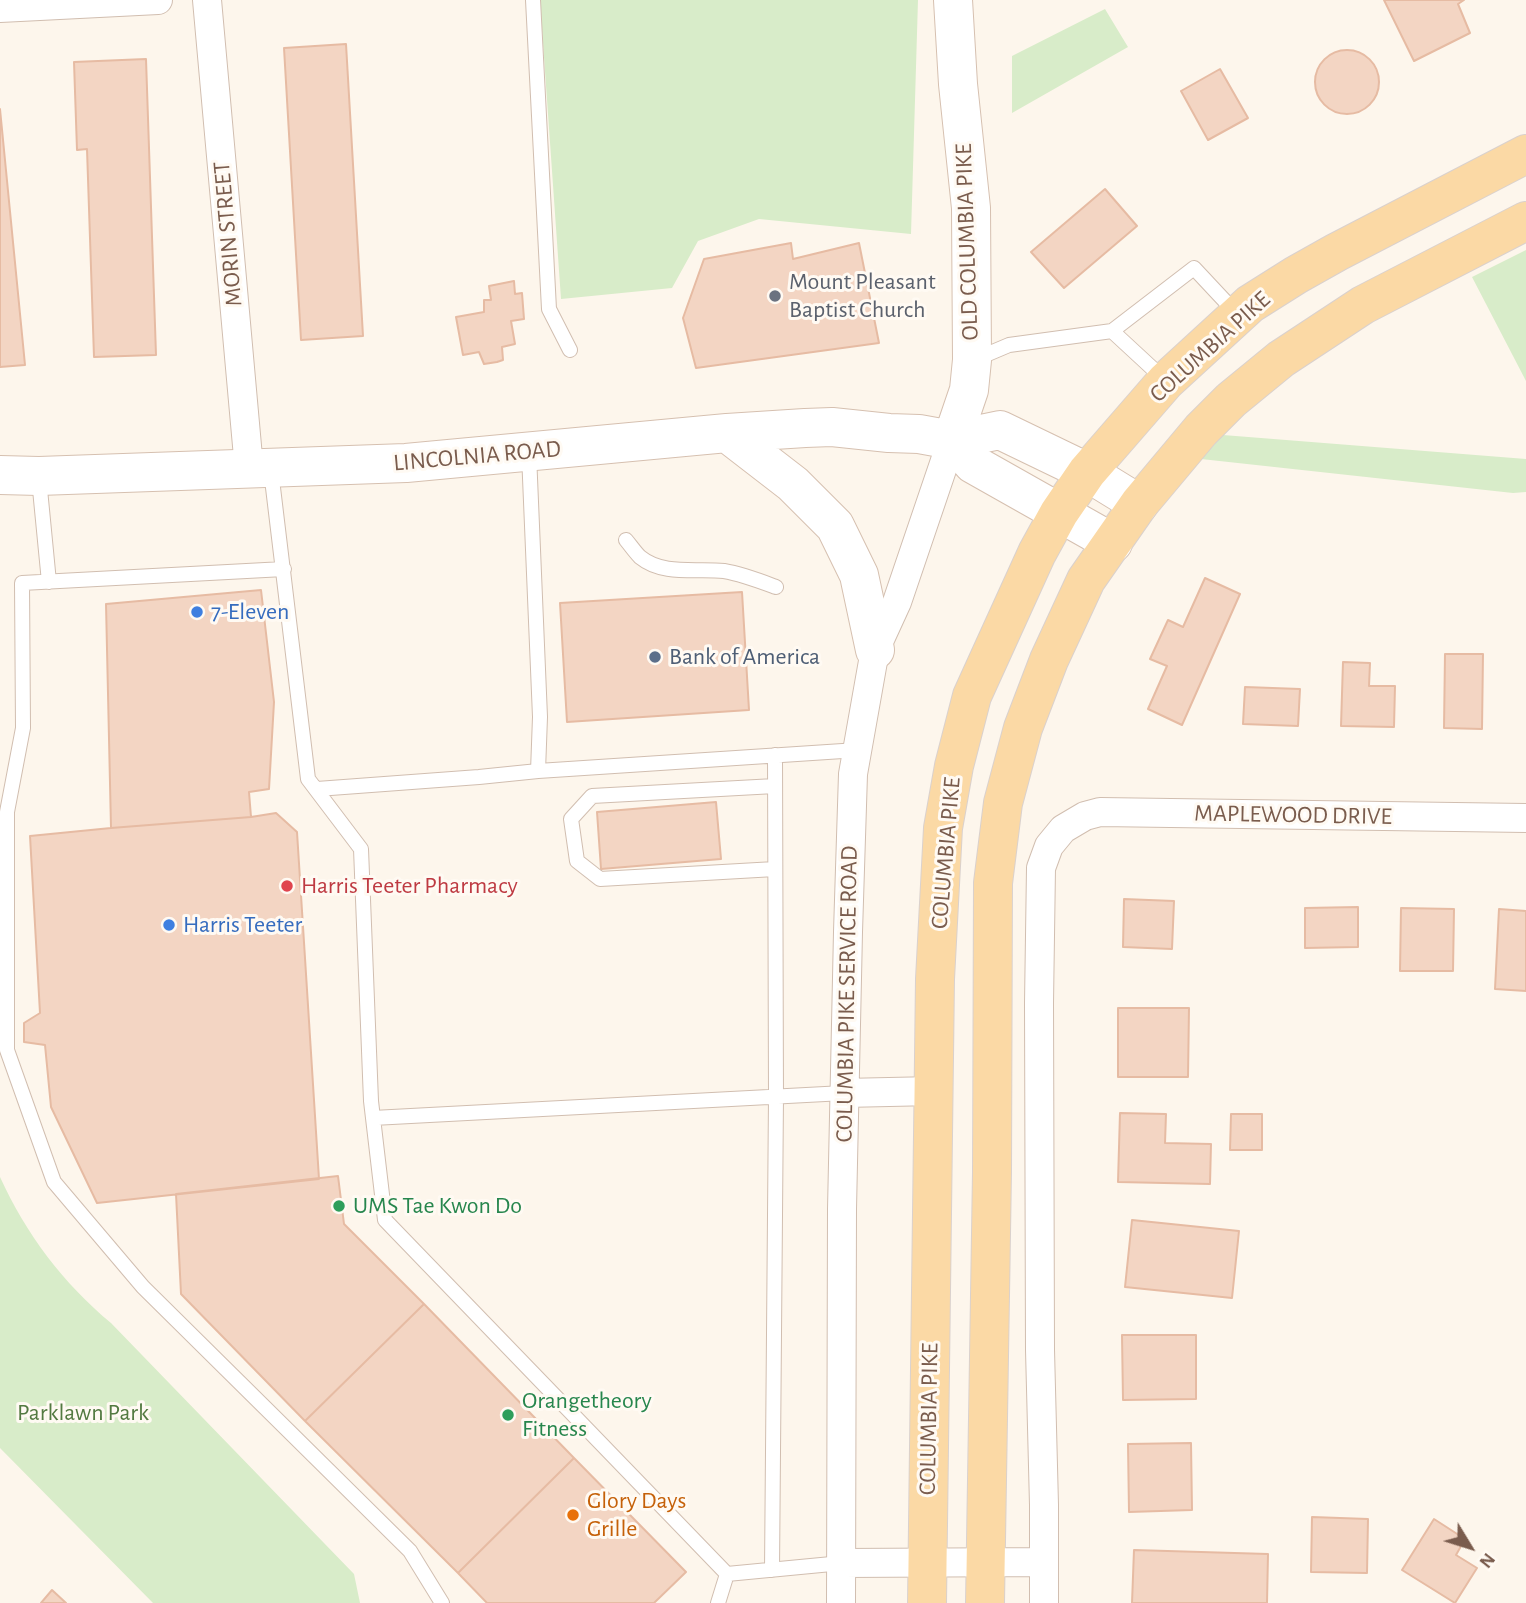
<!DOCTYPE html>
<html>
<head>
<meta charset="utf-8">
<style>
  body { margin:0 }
  #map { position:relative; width:1526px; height:1603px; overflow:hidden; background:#fdf6ec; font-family:"Alegreya Sans",sans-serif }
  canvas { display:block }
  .north { position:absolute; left:1435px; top:1512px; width:70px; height:70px; -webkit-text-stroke:5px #fffaf3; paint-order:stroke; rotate:128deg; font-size:19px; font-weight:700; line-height:28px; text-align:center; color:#7a5c4d }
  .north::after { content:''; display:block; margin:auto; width:24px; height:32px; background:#7a5c4d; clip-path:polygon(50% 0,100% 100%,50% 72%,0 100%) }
</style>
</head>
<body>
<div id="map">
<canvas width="1526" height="1603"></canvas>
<div class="north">N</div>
</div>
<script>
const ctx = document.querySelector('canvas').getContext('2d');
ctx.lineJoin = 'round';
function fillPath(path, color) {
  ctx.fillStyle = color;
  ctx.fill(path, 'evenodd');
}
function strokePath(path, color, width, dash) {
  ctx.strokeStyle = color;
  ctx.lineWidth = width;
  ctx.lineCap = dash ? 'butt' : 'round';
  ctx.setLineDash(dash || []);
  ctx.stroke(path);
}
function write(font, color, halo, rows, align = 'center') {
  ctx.font = font + ' "Alegreya Sans",sans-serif';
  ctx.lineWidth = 6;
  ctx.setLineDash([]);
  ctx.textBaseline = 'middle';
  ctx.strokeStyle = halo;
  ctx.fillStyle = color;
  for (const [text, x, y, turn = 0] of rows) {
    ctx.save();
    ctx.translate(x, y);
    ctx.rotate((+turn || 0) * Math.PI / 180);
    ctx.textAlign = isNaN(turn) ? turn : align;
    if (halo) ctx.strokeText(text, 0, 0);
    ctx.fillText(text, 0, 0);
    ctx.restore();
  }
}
fillPath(new Path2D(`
  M540,0H918L911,234L759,219L698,241L672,288L561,299Z
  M1105,9L1128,47L1012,113V56Z
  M1526,250V381L1472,277Z
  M1223,435L1526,459V492L1513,493L1201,459Z
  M0,1177C26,1234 63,1283 111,1323L354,1574L360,1603H153L0,1448Z`), '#d8ecc9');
const building = new Path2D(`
  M1384,0H1464L1458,4L1470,33L1414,61Z
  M346,44L363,336L301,340L284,48Z
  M1315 82a32 32 0 1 1 64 0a32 32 0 1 1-64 0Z
  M146,59L156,355L94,357L87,149L77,150L74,62Z
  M1220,69L1248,118L1208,140L1181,91Z
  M0,109L25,365L0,367Z
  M1105,189L1137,226L1064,288L1031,252Z
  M791,243L793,259L859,243L879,343L696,368L683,318L704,259Z
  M514,281L515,294L522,293L524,319L511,321L515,344L502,347L503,360L497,362L484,364L479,352L463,355L456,317L484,312V300H491L489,286Z
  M1205,578L1240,594L1182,725L1148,709L1167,666L1150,659L1168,620L1183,627Z
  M261,590L274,702L269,789L249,792L251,817L111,828L106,604Z
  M742,592L749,710L567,722L560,603Z
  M1445,654H1483L1482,729L1444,728Z
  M1343,662L1370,663L1369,686H1395L1394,727L1341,726Z
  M1245,687L1300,689L1298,726L1243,724Z
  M716,802L721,859L601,869L597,812Z
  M276,813L297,832L319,1179L97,1203L51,1107L45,1045L24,1042V1023L40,1013L30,836L111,828L251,817Z
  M1124,899L1174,901L1172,949L1123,947Z
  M1358,907V947L1305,948V908Z
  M1401,908L1454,909L1453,971H1400Z
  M1499,909L1526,911V991L1495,989Z
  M1118,1008H1189L1188,1077H1118Z
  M1120,1113L1166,1114L1165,1143L1211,1144L1210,1184L1118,1182Z
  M1231,1114H1262V1150H1230Z
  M338,1176L344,1224L424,1304L305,1421L181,1294L176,1194Z
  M1132,1220L1239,1231L1232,1298L1125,1287Z
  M424,1304L574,1458L458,1573L305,1421Z
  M1122,1335H1196V1399L1123,1400Z
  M1191,1443L1192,1510L1129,1512L1128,1444Z
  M574,1458L686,1572L654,1603H487L458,1573Z
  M1312,1517L1368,1519L1367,1573L1311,1572Z
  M1434,1519L1465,1539L1456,1555L1477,1568L1455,1603L1402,1570Z
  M1134,1550L1268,1554L1267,1603H1132Z
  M52,1590L66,1603H41Z`);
fillPath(building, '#f3d5c3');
strokePath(building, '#e6bba3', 2);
const lane = new Path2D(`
  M533,0L549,309L570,350
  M1112,331L1165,380
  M976,359L1009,345L1112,331L1194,268L1237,314
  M529,454L540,717L538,771
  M271,471L308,779L361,849L371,1101L385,1220L727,1574L842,1563
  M39,479L49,582
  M626,540C631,546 635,552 640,557C663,576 697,568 724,571C742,574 760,581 776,587
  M284,569L22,583L23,728L7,812V1050L54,1182L143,1287L410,1551L442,1603
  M317,789L479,777L538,771L858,750
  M775,869L600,879L577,861L571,819L592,796L775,786
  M373,1118L844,1093
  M772,1570L776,1097L775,755
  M718,1603L727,1574`);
const street = new Path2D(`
  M207,0L249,468
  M0,8L158,0
  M844,1093L934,1091
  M842,1563L1044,1562
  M841,1603L842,1209L848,932L853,774L875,650L897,602L952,440
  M1044,1603V1505L1040,1350L1039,1003L1041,868L1049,846L1063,829L1085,816L1100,812L1526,818`);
const secondary = new Path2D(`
  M727,433L793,484L835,526L859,575L875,650
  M952,440L969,390L972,360L971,208L958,84L953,0
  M952,440L973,464L1113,543
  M0,475L39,476L406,463L727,433L805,428L832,427L889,433L919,434L952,440L1000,430L1087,472L1139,504`);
const primary = new Path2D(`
  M927,1603L935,979L943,828L954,766L972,696L1037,553L1059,513L1087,472L1166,381L1250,304L1296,275L1337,252L1526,154
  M985,1603L992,1172L993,883L1003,803L1023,728L1049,660L1086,580L1139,504L1201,430L1231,400L1281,359L1363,305L1526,221`);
strokePath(lane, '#d1beb0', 16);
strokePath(street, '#d1beb0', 30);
strokePath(secondary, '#d6c0b0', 40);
strokePath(primary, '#dad1cd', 40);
strokePath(lane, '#fff', 14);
strokePath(street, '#fff', 28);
strokePath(secondary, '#fff', 38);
strokePath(primary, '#fbd9a5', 38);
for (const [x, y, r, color] of [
  [775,296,7,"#6b7280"],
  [197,612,7,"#3f7fe0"],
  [655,657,7,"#5c6f8a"],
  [287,886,7,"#e0444e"],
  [169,925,7,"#3f7fe0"],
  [339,1206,7,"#2e9e5b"],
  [508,1415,7,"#2e9e5b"],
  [573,1515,7,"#e8710a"]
]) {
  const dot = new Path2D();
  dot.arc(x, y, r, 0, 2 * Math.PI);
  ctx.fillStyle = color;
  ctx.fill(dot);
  strokePath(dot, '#fffaf3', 2.5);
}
write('24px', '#7a5c4d', '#fffaf3', [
  ["MORIN STREET",228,234,-95],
  ["OLD COLUMBIA PIKE",967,242,-92],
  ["COLUMBIA PIKE",1210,347,-42],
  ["LINCOLNIA ROAD",477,456,-5],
  ["MAPLEWOOD DRIVE",1293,815,1],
  ["COLUMBIA PIKE",946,853,-85],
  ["COLUMBIA PIKE SERVICE ROAD",847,994,-89],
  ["COLUMBIA PIKE",929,1419,-89]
]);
write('24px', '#5b616d', '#fffaf3', [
  ["Mount Pleasant",789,282],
  ["Baptist Church",789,310]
], 'left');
write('24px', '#366cbe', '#fffaf3', [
  ["7-Eleven",211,612],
  ["Harris Teeter",183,925]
], 'left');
write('24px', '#4e5e75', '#fffaf3', [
  ["Bank of America",669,657]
], 'left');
write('24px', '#be3a42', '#fffaf3', [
  ["Harris Teeter Pharmacy",301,886]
], 'left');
write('24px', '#27864d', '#fffaf3', [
  ["UMS Tae Kwon Do",353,1206],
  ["Orangetheory",522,1401],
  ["Fitness",522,1429]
], 'left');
write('24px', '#537a41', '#fffaf3', [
  ["Parklawn Park",83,1413]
]);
write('24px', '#c56008', '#fffaf3', [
  ["Glory Days",587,1501],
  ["Grille",587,1529]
], 'left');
</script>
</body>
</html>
